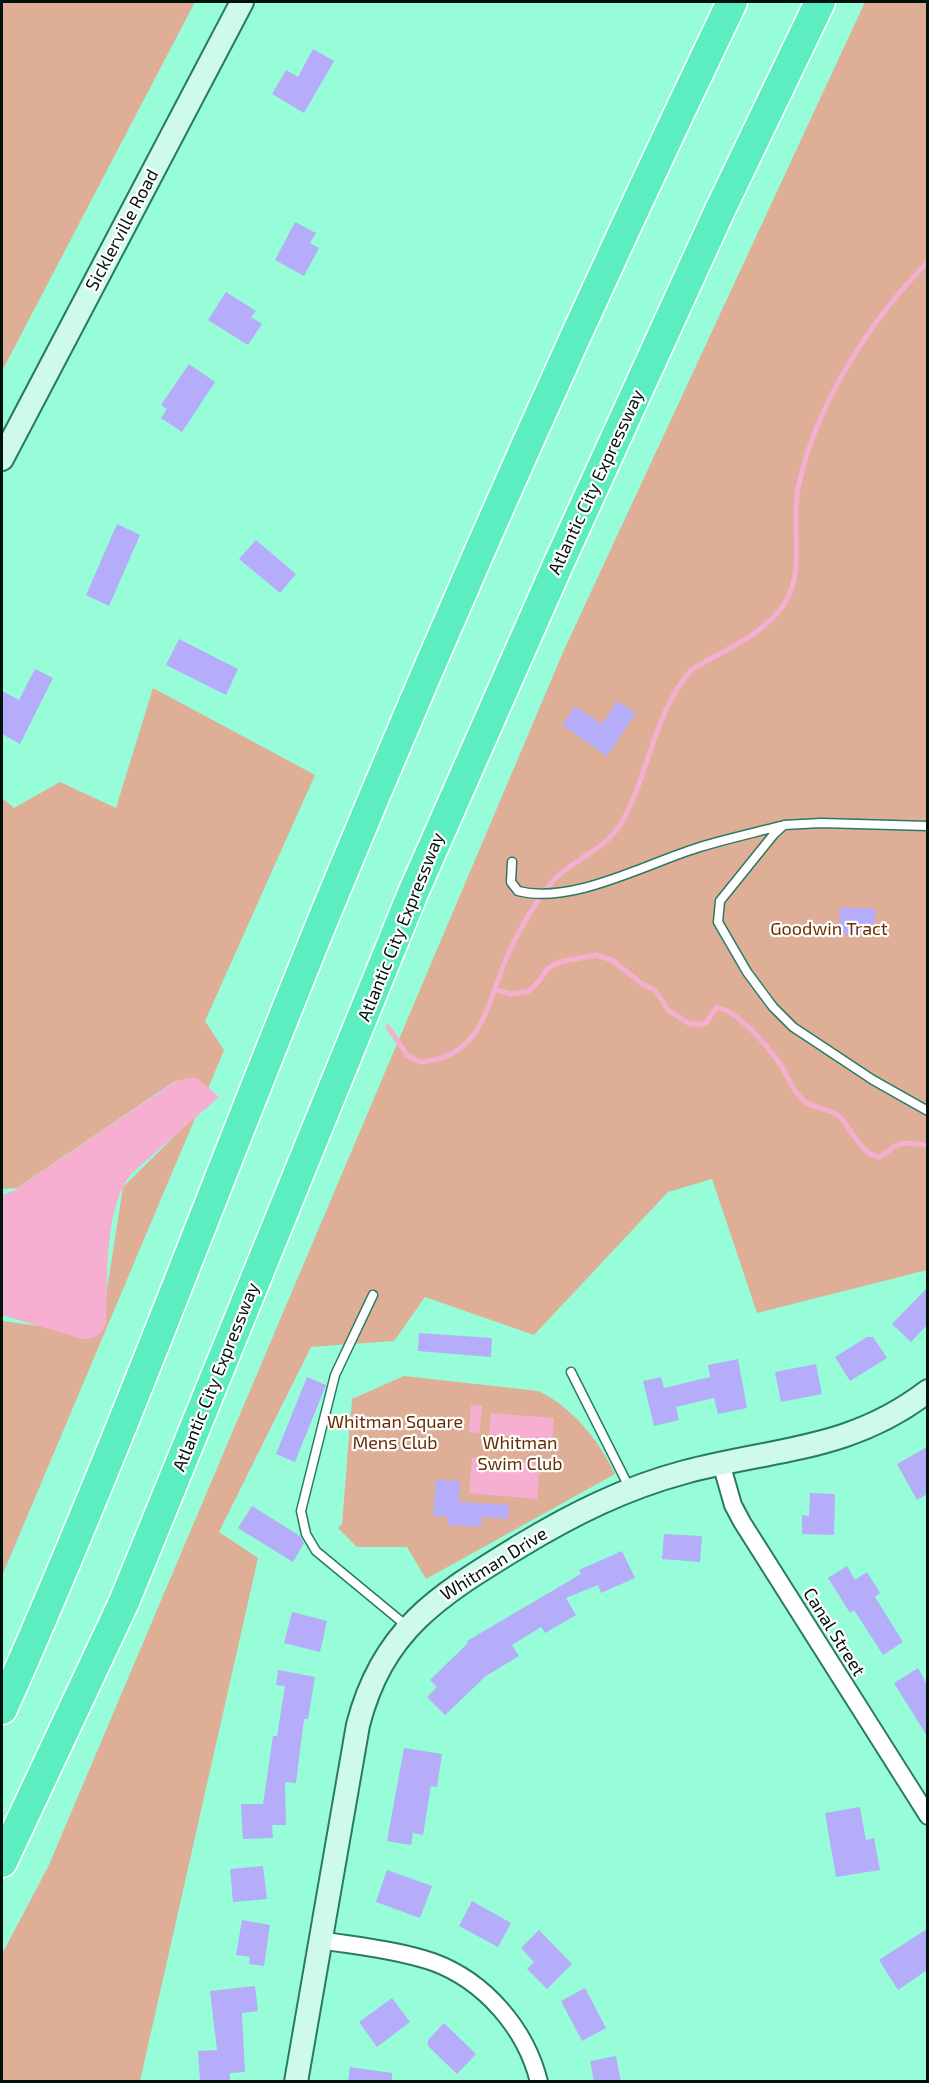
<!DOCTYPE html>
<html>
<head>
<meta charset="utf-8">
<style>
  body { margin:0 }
  #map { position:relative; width:929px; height:2083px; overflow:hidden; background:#96fdd8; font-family:"Exo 2",sans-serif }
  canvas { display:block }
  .frame { position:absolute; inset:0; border:3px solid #00120b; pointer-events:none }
</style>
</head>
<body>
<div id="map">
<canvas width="929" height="2083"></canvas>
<div class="frame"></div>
</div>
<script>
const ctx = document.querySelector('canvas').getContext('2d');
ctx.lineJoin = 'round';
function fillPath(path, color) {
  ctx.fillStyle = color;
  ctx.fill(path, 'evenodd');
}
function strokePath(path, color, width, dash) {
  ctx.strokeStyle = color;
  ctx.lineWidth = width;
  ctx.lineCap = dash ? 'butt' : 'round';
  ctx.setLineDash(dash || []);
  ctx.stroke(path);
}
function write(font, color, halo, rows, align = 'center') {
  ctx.font = font + ' "Exo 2",sans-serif';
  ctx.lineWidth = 4.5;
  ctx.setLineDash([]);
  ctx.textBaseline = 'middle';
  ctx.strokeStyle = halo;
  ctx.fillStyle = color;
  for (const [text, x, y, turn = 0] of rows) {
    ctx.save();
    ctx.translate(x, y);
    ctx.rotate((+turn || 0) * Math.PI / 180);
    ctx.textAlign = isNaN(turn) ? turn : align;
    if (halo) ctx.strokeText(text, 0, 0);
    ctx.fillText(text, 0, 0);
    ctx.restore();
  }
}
fillPath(new Path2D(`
  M2,2H195L2,371Z
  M865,2H927V1270L757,1313L712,1179L668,1192L534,1335L425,1297L394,1341L311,1347L219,1532L258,1558L140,2081L2,2082V1954L48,1867L564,650Z
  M153,688L315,775L205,1021L224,1050L207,1091L175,1081L17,1188L2,1189V798L14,808L60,782L116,808Z
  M196,1115V1116L2,1576V1321L100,1334L123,1187Z
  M404,1376L538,1391C573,1407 599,1441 615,1474L426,1579L407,1547H357L338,1528L342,1524L352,1399Z`), '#deaf96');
fillPath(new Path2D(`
  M189,1078H197L219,1097L132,1173C103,1208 108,1279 106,1322C102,1335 95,1340 82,1339L2,1315V1195L13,1191L176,1081Z
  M471,1405L482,1406L480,1433L469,1432Z
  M491,1413L554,1418L552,1440L489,1434Z
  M472,1458L540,1464L537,1499L469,1493Z`), '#f6aed1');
strokePath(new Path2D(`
  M496,990L512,994L529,991L539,981L547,969L559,962L596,955L612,960L641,983L656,991L668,1010L688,1023L698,1025L706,1023L716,1008C735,1007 770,1049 780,1064C789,1077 790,1087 802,1099C813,1110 827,1107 839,1116C852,1128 861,1156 880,1157L895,1146L905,1143L928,1145
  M388,1027L407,1055L420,1062C482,1058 487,1005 506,959C516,936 536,899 553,881C574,858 606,850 622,822C649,774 654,712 691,670C724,649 765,636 786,601C805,569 791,525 798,489C814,407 870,320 928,262`), '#f6aed1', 5);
fillPath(new Path2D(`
  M313,49L334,61L304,113L272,94L286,70L298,77Z
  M295,222L316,233L310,243L319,248L304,276L275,260Z
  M226,292L256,311L251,317L262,324L248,345L208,320Z
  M189,364L215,382L182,432L161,418L167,409L161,405Z
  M117,524L140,535L109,606L86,595Z
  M256,540L296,574L280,593L239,559Z
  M179,639L238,669L226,695L166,665Z
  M35,669L53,678L20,744L2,734V691L19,700Z
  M617,701L636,713L607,756L562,725L575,706L602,724Z
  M840,907L876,909L874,936L839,934Z
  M927,1288V1325L911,1342L892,1324Z
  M419,1333L492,1338L491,1357L418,1351Z
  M867,1337H873L887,1358L850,1381L835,1357Z
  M738,1359L747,1408L718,1414L714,1398L676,1407L679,1420L654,1426L643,1381L661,1377L664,1388L710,1377L708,1365Z
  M816,1364L822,1394L781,1402L775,1372Z
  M307,1377L326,1385L295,1462L276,1454Z
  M927,1447V1494L917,1500L897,1464Z
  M436,1480L460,1481L459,1502L509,1505L508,1519L482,1517L481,1527L448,1525V1517L433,1516Z
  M810,1493L835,1494L834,1535L802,1534V1515L809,1516Z
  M252,1506L300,1536L304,1543L293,1562L238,1528Z
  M664,1534L702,1536L700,1562L662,1559Z
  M622,1551L635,1578L601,1593L598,1585L566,1598L576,1615L545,1633L541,1627L512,1645L519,1656L486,1676L445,1715L427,1697L437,1687L430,1680L468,1643L467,1641L581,1574L579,1570Z
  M847,1566L855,1580L867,1572L880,1593L875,1597L903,1642L883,1655L854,1610L850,1613L828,1578Z
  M292,1612L327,1621L320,1652L284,1643Z
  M918,1668L927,1685V1736L894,1683Z
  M278,1670L315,1677L308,1719H304L296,1783L285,1782L286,1825H272L273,1838L243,1839L241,1804H263L273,1736H277L285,1686L276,1685Z
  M404,1748L442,1754L437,1787L431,1786L423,1835L413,1833L411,1845L387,1841Z
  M860,1807L866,1840L874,1838L880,1870L836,1877L825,1813Z
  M263,1866L267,1899L233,1902L230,1869Z
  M387,1870L432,1886L420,1918L376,1902Z
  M472,1901L511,1923L498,1947L459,1926Z
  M242,1920L270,1925L264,1966L249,1964L250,1957L236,1955Z
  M927,1929V1970L898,1990L879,1960Z
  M539,1930L572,1964L547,1989L527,1969L534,1962L521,1948Z
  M255,1986L258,2011L242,2013L245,2072L230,2073V2082H200L198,2051L217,2050L210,1991Z
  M585,1988L606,2028L582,2041L561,2001Z
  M392,1998L410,2022L377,2047L359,2022Z
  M444,2023L476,2054L457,2074L428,2046V2040Z
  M616,2056L621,2082H594L590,2061Z
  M350,2067L392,2073V2082H348Z`), '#b5acfa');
const lane = new Path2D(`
  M928,826L821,823L784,825L774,834L720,901L718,922L747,972L773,1007L793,1027L873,1080L928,1111
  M512,862L511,882L518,891C573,905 647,863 700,847C726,839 753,833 780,826
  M373,1295L335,1375L301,1511L306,1534L316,1551L408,1627
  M571,1372L630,1489`);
const street = new Path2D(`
  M721,1463L733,1505L742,1522L928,1816
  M320,1940C357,1946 398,1950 433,1962C485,1981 526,2029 539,2082`);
const secondary = new Path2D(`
  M2,459L242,2
  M296,2082L358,1725C383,1628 440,1595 520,1546C573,1514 625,1488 685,1472C775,1448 850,1451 928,1391`);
const highway = new Path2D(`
  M2,1709C120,1445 219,1173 329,905C455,600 589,299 732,2
  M2,1862L124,1602L413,893L557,567L719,212L820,2`);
strokePath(lane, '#297a61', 11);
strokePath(street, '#297a61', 20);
strokePath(secondary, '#297a61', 26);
strokePath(highway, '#fff', 33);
strokePath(lane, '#fff', 8);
strokePath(street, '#fff', 16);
strokePath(secondary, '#cefaec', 22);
strokePath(highway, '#5cedc0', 30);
write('18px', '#00120b', '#fff', [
  ["Sicklerville Road",122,230,-62],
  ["Atlantic City Expressway",596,482,-65],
  ["Atlantic City Expressway",401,927,-68],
  ["Atlantic City Expressway",216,1377,-68],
  ["Whitman Drive",494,1564,-32],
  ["Canal Street",834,1632,58]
]);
write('18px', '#692d01', '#fff', [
  ["Goodwin Tract",829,929],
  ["Whitman Square",395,1422],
  ["Mens Club",395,1443],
  ["Whitman",520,1443],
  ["Swim Club",520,1464]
]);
</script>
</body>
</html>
